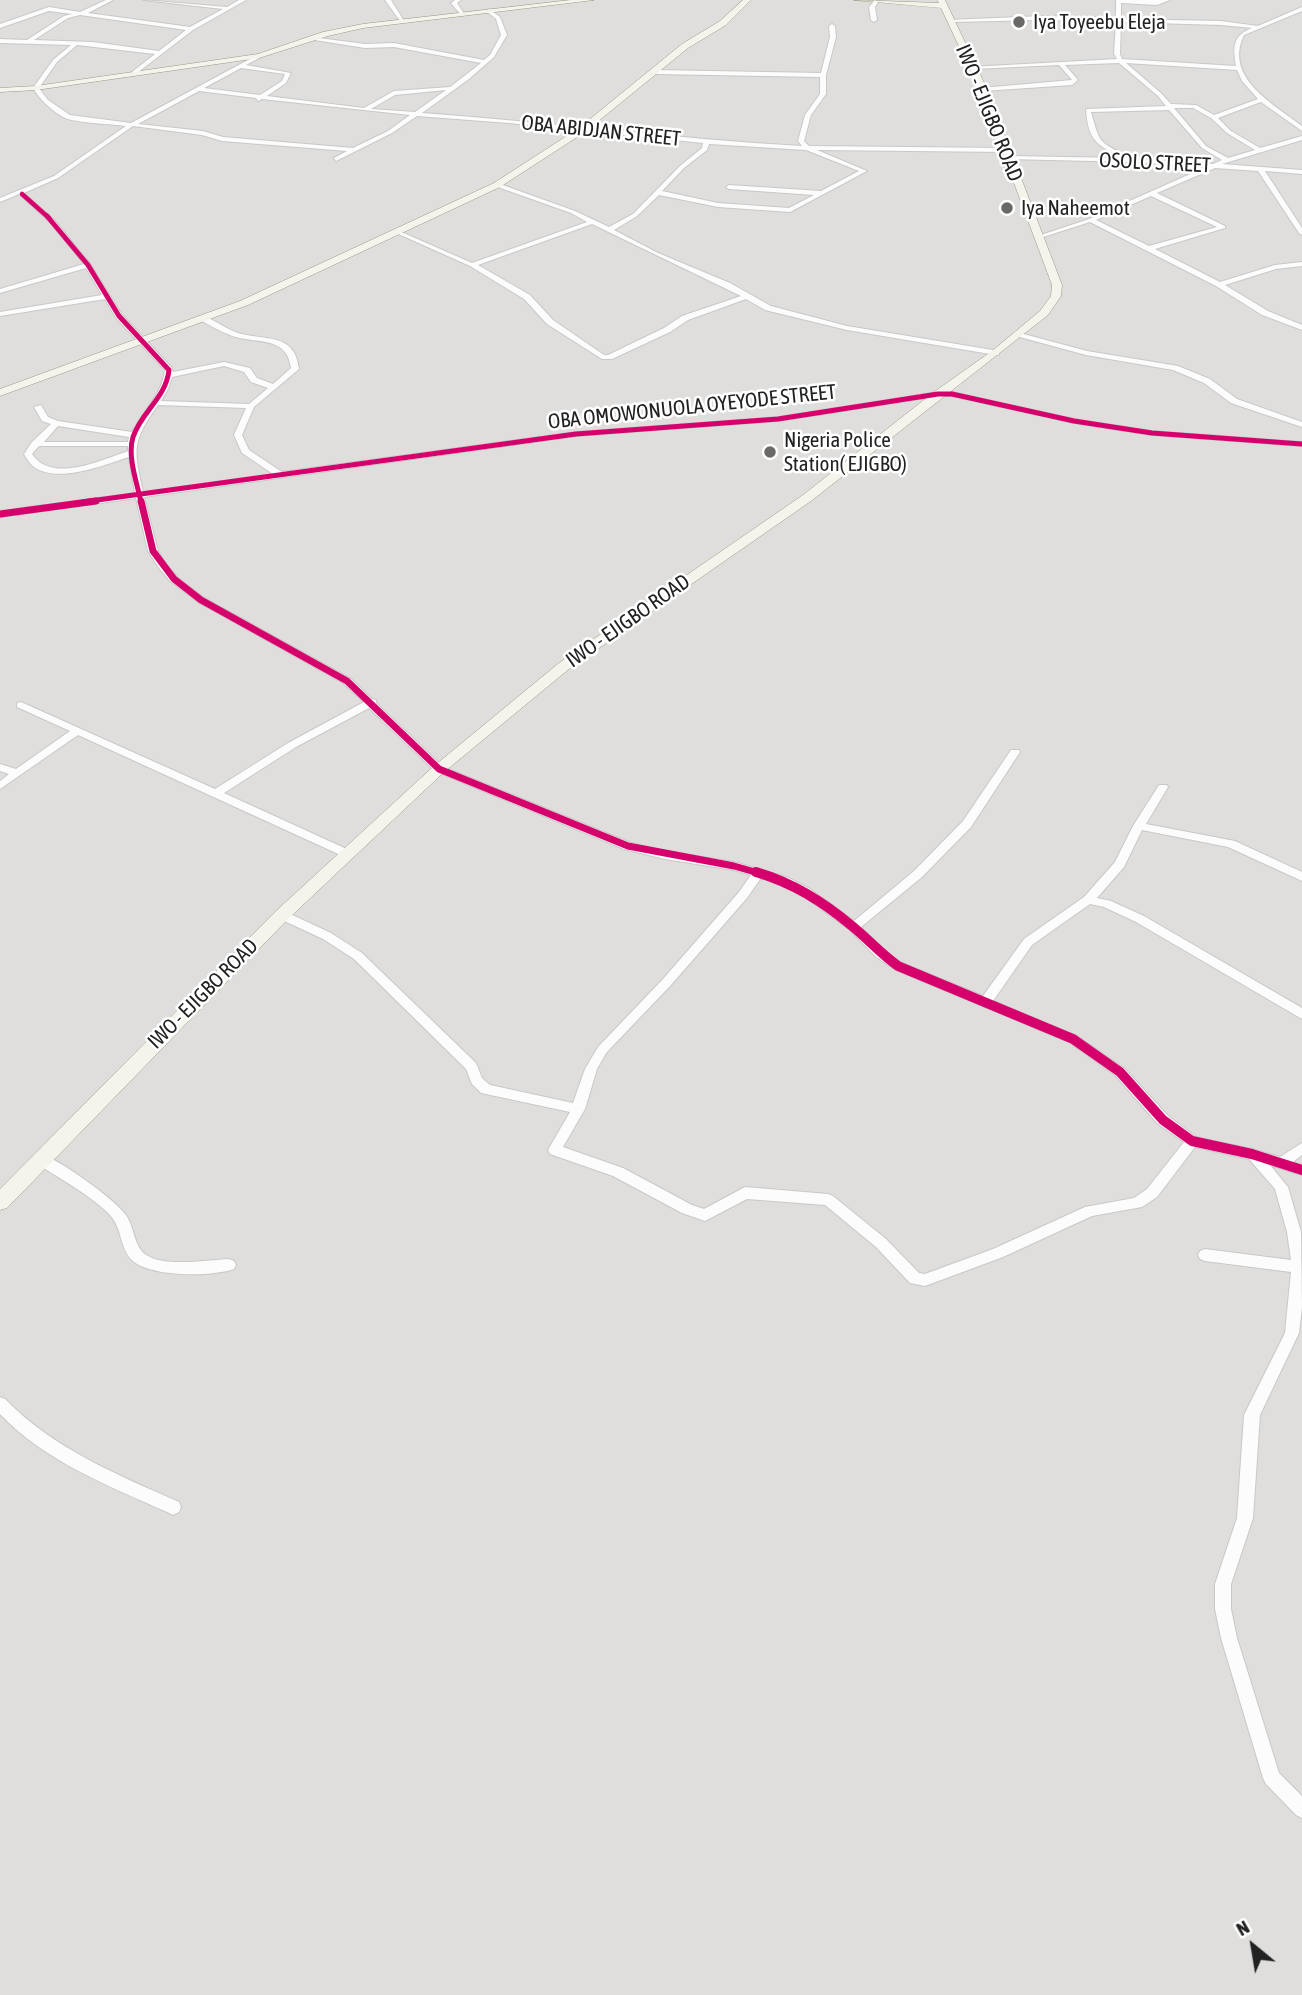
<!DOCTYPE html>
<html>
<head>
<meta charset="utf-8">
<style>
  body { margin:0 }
  #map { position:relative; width:1302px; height:1995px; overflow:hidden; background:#f0eeeb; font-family:"Asap Condensed",sans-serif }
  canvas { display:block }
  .north { position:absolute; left:1218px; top:1911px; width:70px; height:70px; -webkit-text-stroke:5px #fff; paint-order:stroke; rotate:330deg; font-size:19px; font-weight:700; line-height:28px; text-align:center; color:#222 }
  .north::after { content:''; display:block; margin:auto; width:24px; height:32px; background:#222; clip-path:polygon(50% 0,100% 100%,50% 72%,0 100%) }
</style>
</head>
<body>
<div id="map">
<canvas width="1302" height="1995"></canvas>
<div class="north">N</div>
</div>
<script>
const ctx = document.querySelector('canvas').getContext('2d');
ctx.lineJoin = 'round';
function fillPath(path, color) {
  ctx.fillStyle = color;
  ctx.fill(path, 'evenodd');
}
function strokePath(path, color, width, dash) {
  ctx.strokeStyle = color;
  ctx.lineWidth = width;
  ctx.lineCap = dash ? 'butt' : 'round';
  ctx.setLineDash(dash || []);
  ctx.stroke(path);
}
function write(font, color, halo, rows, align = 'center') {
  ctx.font = font + ' "Asap Condensed",sans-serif';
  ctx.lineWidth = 5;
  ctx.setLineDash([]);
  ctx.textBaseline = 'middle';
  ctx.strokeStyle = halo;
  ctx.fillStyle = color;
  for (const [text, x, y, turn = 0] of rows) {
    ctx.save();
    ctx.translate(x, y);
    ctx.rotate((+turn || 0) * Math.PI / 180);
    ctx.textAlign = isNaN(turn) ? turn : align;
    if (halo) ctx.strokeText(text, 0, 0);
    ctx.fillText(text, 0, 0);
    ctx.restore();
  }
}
fillPath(new Path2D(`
  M0,0H1302V1995H0Z`), '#dfdedc');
fillPath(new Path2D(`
  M1302,11V50H1291L1256,41L1255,33Z`), '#dededc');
const street = new Path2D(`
  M106,0H113L88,13L190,27L223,9L143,0L227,7L239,0H246L193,30L137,73L132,72L155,54L77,45L57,62L39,88L48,100L70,115L131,123L259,54L261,57L246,65L291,73L286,83L267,96L364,108L394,91L450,87L481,63L394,47L365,48L308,39L311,37L365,44L394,43L484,60L490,55L501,35L496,19L486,11L489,9L500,17L507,35L494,57L469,79L422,113C549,122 675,139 802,146L798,141L805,115L820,94V77L656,74L653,72L656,70L821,73L830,37L829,26L832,24L835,26L836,37L826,75V94L811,115L804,141L809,146L1006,148L1009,150L1006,152L817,150L867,171L790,212L718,207L659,195L637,216L614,230L658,253L730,283L771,306L847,326L999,351V355H996L847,330L765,310L746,299L688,320L670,332L612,359H602L547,324L524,299L470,266L394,232L399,231L472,263L587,222L571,213L495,186L494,185L497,183L575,211L609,227L633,214L680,166L702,148L703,143L509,123L417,116L392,133L336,161L334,158L347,151L222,141L202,135L133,126L58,178L24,193L55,221L90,264L122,315L172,368L173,372L224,362L250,368L257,378L273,384L291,368C287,334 254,345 230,335C219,331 210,325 200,320V316H203C215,320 226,329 238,333C265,341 295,332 299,369L254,407L242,435L249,450L282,472L576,432L778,417L938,392H952L1074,419L1152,431L1302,442V446L1152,435L1074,423L952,396H938L778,421L576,436L144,497L158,551L166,565L177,577L204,598L351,679L372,699L376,700V703L443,767L631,843L665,851L734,862L789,878L810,889L854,921L914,871L963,821L1011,750H1019L1020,752L971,827L922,877L861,927L883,950L902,963L983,996L1024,939L1084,897L1115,862L1133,826L1159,785H1167L1168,787L1146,824L1235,841L1302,872V881L1228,847L1142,830L1124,867L1097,898L1111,901L1144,916L1302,1008V1019L1136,922L1104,907L1090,904L1032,945L993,1001L1077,1036L1125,1069L1168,1116L1196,1137L1252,1149L1280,1157L1302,1143V1155L1293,1162L1302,1165V1175L1270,1165L1288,1187L1301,1232L1302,1307L1299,1333L1260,1415L1253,1518L1231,1584V1609L1237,1638L1279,1773L1302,1796V1818L1296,1815L1266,1784L1263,1778L1221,1638L1215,1609V1584L1237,1518L1244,1415L1285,1333L1291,1272L1205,1261L1200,1259L1198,1255L1200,1251L1205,1249L1291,1260L1287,1232L1275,1189L1249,1159L1195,1147L1157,1197L1142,1207L1092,1216L1003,1257L925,1286L910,1283L876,1247L825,1205L747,1199L705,1221L682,1213L613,1176L550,1154L548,1150L570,1112L481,1093L472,1084L466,1069L354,959L323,939L278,918L276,915L282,911L286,912L331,933L362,953L476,1063L482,1078L490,1085L573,1103L585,1069L598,1047L663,979L739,892L751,875L734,870L665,859L624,849L435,771L369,708L296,747L224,793L351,851L353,854L347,858L78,735L0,789V781L9,774L0,771V764L16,769L70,731L17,707V703L21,702L215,789L288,743L364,702L343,683L198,602L170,581L159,568L148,551L136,498L0,517V511L135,493L129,457C104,465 58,484 34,467C30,464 27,459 24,454L32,442L51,424L42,421L34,407L41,405L48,417L58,421L132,432C143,411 162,395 165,370L116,318L105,299L0,316V312L102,295L86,268L0,293V289L84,264L51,223L19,194L0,202V198L54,176L126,126C111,124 78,123 65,118C53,112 40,100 33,88L53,60L71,45L0,43V39L27,40L64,16L72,14L49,11L0,28V24L49,7L80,12ZM80,15L186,30L159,51L93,42L34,40L68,18ZM241,68L285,74L282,81L260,95L204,88ZM446,90L415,112L371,109L395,95ZM199,91L256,98L258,101L262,99L410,115L388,131L353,148L223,137L203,131L138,124ZM709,144L806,150L859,171L821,191L729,185L726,187L729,189L814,195L789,208L718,203L662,191L684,168L707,150ZM592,224L741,296L682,316L664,328L608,355H604L553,320L530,295L478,265ZM224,366L244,372L251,382L268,388L249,404L161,401L168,389L172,377ZM158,405L246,408L234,435L242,453L273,474L143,492C134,448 131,443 158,405ZM58,426L129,437L128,442H44ZM39,446H128V451C101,460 52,484 32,454ZM761,878L781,884L802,895L850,930L875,956L894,969L1069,1042L1115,1075L1158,1124L1184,1142L1147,1189L1134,1198L1085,1207L993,1249L925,1274L919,1273L886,1239L833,1196L828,1194L745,1187L704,1209L692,1205L623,1168L563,1147L585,1109L597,1069L606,1053L671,985L747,898Z
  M385,0H391L404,21H400Z
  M455,0H461L457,3L465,15H461L451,3Z
  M875,0L878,2L875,7L877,20L874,22L871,20L869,7Z
  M1116,0H1170L1157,5L1121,3V19L1221,21L1258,26L1302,7V11L1244,35C1223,78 1275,105 1302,126V131L1261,102L1218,118L1231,131L1260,148L1302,136V140L1222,164L1302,170V174L1265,171L1302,228V235L1299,233L1258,171L1215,168L1157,193L1225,226V228L1155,249L1220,282L1275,265L1302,262V266L1276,269L1225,285L1268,311L1302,325V330L1262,315L1216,286L1090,222L1040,238L1035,237L1089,219L1206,167L1134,162L1007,159L1009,156L1123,158C1096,145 1088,140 1086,109L1166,106L1158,96L1119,63L1065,65L1078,80L1072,85L983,91L981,88L1072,80L1059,65L973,69L970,67L1117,59L1114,54L1116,22L1043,20L951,22L948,20L1043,16L1116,18ZM1121,22L1221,25L1252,28C1232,36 1233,47 1236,66L1122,59L1120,54ZM1126,63L1237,70L1242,81L1258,99L1214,115L1196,105L1171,104L1162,94ZM1174,108H1193L1211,118L1227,133L1255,150L1228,158L1206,146ZM1169,110L1202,148L1222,160L1213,164L1128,158V156C1098,142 1100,143 1091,112ZM1151,196L1217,227L1149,246L1096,220Z
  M1016,332L1087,351L1178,366L1210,379L1237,399L1302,422V427L1231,403L1204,383L1173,370L1086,355L1016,336Z
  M41,1154C60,1160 113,1198 125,1214C135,1226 133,1248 148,1256C166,1267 208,1260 229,1259L234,1261L236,1265L234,1269C212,1277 144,1278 129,1257C119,1242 122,1227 108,1213C87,1193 60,1179 36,1163L34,1159L36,1155Z
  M0,1397L5,1399C54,1449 116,1474 179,1502L181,1507L179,1512L173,1515L167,1512C109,1486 46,1462 0,1414Z`);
const secondary = new Path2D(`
  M571,0H594L363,28L328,36L259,58L36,90L0,92V88L36,86L258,54L323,32L363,24Z
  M743,0H751L726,25L688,48L585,132L500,187L248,305L0,396V389L240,301L494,183L579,128L682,44L720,21Z
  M854,0L939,3L937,0H945L987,89L1062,285L1061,296L1048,315L811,501L569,669L444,772L288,919L7,1208L0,1210V1189L276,911L434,766L559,663L803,495L934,392L992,351L1040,311L1051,296L1052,285L979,89L941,8Z`);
strokePath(street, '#c9c8c7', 2);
strokePath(secondary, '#999a82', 1);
fillPath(street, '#fdfcfc');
fillPath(secondary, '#f4f4ed');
strokePath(new Path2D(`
  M22,194L49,218`), '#d6006c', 4.5);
strokePath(new Path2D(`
  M47,216L88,265L119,316L169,370C166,398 141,412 133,437C127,456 137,483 141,502
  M83,502L576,434L778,419L938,394H952L1074,421L1152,433L1302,444`), '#d6006c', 5);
strokePath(new Path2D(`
  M141,501L153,551L174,579L201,600L347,681L439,769L628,846L734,866L762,874
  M0,514L96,501`), '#d6006c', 7);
strokePath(new Path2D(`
  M756,872C793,883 822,901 852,926C868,939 881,954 898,966L1073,1039L1120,1072L1163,1120L1192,1141L1252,1154L1302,1170`), '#d6006c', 10);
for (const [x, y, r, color] of [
  [1019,22,7,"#6a6968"],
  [1007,208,7,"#6a6968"],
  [770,452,7,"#6a6968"]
]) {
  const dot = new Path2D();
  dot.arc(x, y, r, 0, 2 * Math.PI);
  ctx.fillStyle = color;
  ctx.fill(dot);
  strokePath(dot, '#fff', 2.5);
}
write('21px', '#222', '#fff', [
  ["Iya Toyeebu Eleja",1033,22],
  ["Iya Naheemot",1021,208],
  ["Nigeria Police",784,440],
  ["Station( EJIGBO)",784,464]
], 'left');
write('21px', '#222', '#fff', [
  ["IWO - EJIGBO ROAD",989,113,68],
  ["OBA ABIDJAN STREET",601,131,6],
  ["OSOLO STREET",1155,163,3],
  ["OBA OMOWONUOLA OYEYODE STREET",692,407,-6],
  ["IWO - EJIGBO ROAD",628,621,-35],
  ["IWO - EJIGBO ROAD",203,994,-45]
]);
</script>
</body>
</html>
